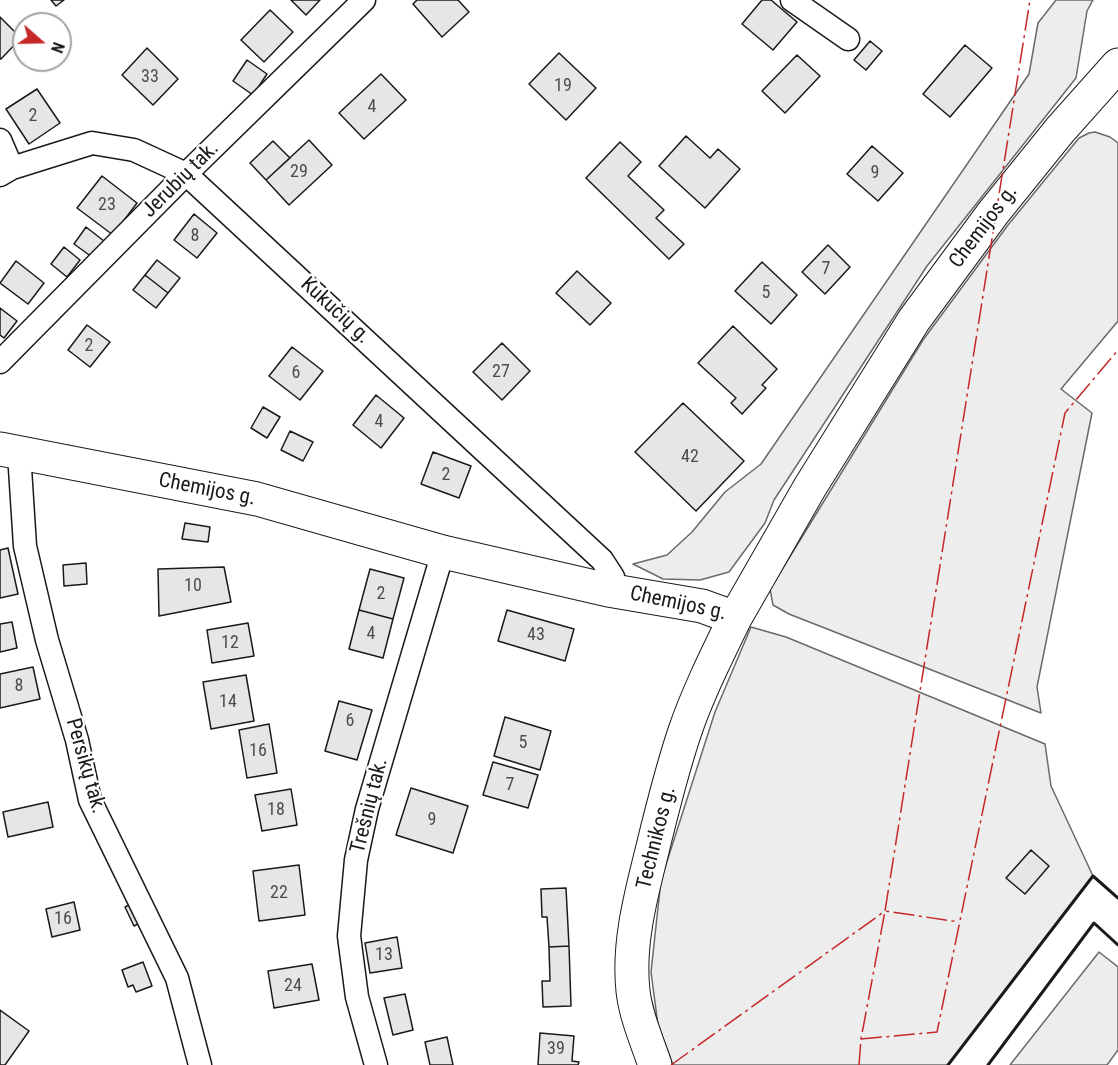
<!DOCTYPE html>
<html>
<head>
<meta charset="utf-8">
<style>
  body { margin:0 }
  #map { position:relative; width:1118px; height:1065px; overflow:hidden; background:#fff; font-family:"Roboto Condensed",sans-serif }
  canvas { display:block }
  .north { position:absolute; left:12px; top:12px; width:60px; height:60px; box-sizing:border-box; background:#fff; border:2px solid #a3a3a3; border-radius:50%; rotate:110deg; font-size:16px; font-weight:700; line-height:24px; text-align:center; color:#1a1a1a }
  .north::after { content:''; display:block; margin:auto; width:21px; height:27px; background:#c62828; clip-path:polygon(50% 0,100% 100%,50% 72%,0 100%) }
</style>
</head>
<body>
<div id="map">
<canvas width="1118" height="1065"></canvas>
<div class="north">N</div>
</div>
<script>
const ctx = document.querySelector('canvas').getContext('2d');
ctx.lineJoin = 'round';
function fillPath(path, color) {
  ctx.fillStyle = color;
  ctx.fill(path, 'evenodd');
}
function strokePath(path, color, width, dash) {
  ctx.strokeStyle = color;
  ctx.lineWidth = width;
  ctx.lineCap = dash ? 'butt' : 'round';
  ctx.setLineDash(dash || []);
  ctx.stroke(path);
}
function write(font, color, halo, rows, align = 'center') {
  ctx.font = font + ' "Roboto Condensed",sans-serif';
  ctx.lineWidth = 4.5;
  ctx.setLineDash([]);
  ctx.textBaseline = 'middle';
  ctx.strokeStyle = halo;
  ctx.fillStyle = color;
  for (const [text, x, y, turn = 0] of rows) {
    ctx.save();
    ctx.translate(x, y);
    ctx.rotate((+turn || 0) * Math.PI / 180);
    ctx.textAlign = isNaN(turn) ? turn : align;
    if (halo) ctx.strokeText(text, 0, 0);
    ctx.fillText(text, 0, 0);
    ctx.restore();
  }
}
const built = new Path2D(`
  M1056,0H1093L1087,11L1076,78L927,266L774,500L765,523L729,572L700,580L663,579L633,564L667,555L692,532L725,492L761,464L1029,74L1038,23Z
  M1095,132L1110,137L1118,143V321L1061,389L1092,413L1037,687L1041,713L789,614L773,605L770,589L923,340L1008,225L1079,138L1089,133Z
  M751,627L786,637L1045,744L1051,786L1093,876L948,1065H673L658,1025L651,972L661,880L715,712Z
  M1099,952L1118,967V1050L1107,1065H1010Z`);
fillPath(built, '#ededed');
strokePath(built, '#6a6a6a', 1.5);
const building = new Path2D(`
  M51,0H64L56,6Z
  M291,0H320L306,15Z
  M417,0H458L469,12L442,37L413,4Z
  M762,0H771L797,22L773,50L742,24Z
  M270,10L293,32L264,62L241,40Z
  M0,17L21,38L1,59H0Z
  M870,41L882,51L866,70L854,60Z
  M965,45L992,68L950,117L923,94Z
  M147,48L178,79L153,105L122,75Z
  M559,53L596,88L566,120L529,84Z
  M797,55L820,76L785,113L762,91Z
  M247,60L267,74L253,95L233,81Z
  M381,74L406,100L364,139L339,113Z
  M37,89L60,123L29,144L6,109Z
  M686,136L710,158L718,149L740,169L705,208L659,166Z
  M309,140L332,165L289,205L266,180Z
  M273,141L290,158L266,180L250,163Z
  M620,142L641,162L628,176L664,210L656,218L684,244L669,259L586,178Z
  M872,146L903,173L878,201L847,174Z
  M102,176L137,203L113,235L77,208Z
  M194,214L217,233L197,258L174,240Z
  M86,227L104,241L92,257L74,244Z
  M828,245L850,267L825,294L802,272Z
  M64,247L80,260L67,277L51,264Z
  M157,260L180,278L168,293L145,275Z
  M16,261L44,283L28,304L0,283Z
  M762,262L797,295L771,324L735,291Z
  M577,271L611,303L590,325L556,293Z
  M145,275L168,293L156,308L133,290Z
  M0,308L17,321L4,338L0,335Z
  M87,325L110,342L90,367L68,350Z
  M733,326L777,369L762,385L766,388L742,414L731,403L736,398L698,363Z
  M502,343L530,371L502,400L473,372Z
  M292,347L323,371L300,400L269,376Z
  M376,395L404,418L381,448L353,425Z
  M683,403L744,461L696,511L635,452Z
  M263,407L280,417L267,438L251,428Z
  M290,431L313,442L303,461L281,450Z
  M433,452L471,466L459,498L421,484Z
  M185,523L210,527L208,542L182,539Z
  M8,548L18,594L0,598V550Z
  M86,563L87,584L64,586L63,565Z
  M224,567L231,602L159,616L158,569Z
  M370,569L404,578L393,619L359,610Z
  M359,610L393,619L383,658L349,649Z
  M507,610L574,629L565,661L498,641Z
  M12,622L17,648L0,652V624Z
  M248,623L254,656L212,663L207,630Z
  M33,667L40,699L0,708V674Z
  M246,675L254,721L211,729L203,682Z
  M339,701L372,710L357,760L325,751Z
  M505,717L551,731L540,770L494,756Z
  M269,724L277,773L247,778L239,730Z
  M493,762L538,775L528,808L483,795Z
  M411,788L468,806L453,853L396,835Z
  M291,789L297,825L262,831L255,795Z
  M48,802L53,827L8,837L3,812Z
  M1031,850L1049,866L1025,894L1006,878Z
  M299,865L305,915L259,921L253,871Z
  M566,888L569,946L549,947L547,917H542L541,889Z
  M74,902L80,930L52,937L46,909Z
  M133,903L142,922L134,926L125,907Z
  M397,937L402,968L370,973L365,943Z
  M569,946L571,1006L543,1007L542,981H550L549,947Z
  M143,962L152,986L136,992L133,985L128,987L122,970Z
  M312,964L319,1000L274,1008L268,971Z
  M405,994L413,1030L393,1035L384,998Z
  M0,1010L29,1031L5,1065H0Z
  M540,1033L574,1036L572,1061L579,1062L578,1065H538Z
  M447,1037L453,1065H430L425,1042Z`);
fillPath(building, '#e6e6e6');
strokePath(building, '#1a1a1a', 1.5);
const street = new Path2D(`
  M792,0L848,39
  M0,140L12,168
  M0,175L12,168L92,143L134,150L186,174L602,560L613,577L608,590
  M0,362L186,174L364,0
  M19,453L25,546L47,640L77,740L90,800L177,978L200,1065
  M376,1065L357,997L349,936L356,860L367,809L443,552`);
const secondary = new Path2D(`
  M0,449L257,499L443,552L608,590L702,606L735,618L810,487L914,320L993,213L1060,130L1118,65
  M655,1065C647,1041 636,1017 633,991C628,945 640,899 651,855C661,814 671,772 685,731C698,693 717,655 735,618`);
strokePath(street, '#1a1a1a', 25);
strokePath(secondary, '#1a1a1a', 35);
strokePath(street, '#fff', 22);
strokePath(secondary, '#fff', 33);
strokePath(new Path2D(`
  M948,1065L1093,876L1118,898
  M988,1065L1094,923L1118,945`), '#1a1a1a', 3);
strokePath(new Path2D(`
  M861,1039L937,1032L1065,413L1118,350
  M671,1065L885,911L1030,0
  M859,1065L861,1039L885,911L959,922`), '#c62828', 1.5, [21, 4.5, 3, 4.5]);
write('18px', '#4d4d4d', null, [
  ["33",150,77],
  ["19",563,86],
  ["4",372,107],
  ["2",33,116],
  ["29",299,172],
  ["9",875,173],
  ["23",107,205],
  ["8",195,236],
  ["7",826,269],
  ["5",766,293],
  ["2",89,346],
  ["27",501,372],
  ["6",296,373],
  ["4",379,422],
  ["42",690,457],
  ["2",446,475],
  ["10",193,586],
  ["2",381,594],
  ["4",371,634],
  ["43",536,635],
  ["12",230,643],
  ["8",19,686],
  ["14",228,702],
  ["6",350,721],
  ["5",523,743],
  ["16",258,751],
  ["7",510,785],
  ["18",276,810],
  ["9",432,820],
  ["22",279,893],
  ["16",63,919],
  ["13",384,955],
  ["24",293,986],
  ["39",556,1049]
]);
write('21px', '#1a1a1a', '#fff', [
  ["Jerubių tak.",181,180,-45],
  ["Chemijos g.",984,227,-53],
  ["Kukučių g.",335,311,43],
  ["Chemijos g.",207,490,11],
  ["Chemijos g.",678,604,12],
  ["Persikų tak.",85,766,74],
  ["Trešnių tak.",370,806,-76],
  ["Technikos g.",657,838,-76]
]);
</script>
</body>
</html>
